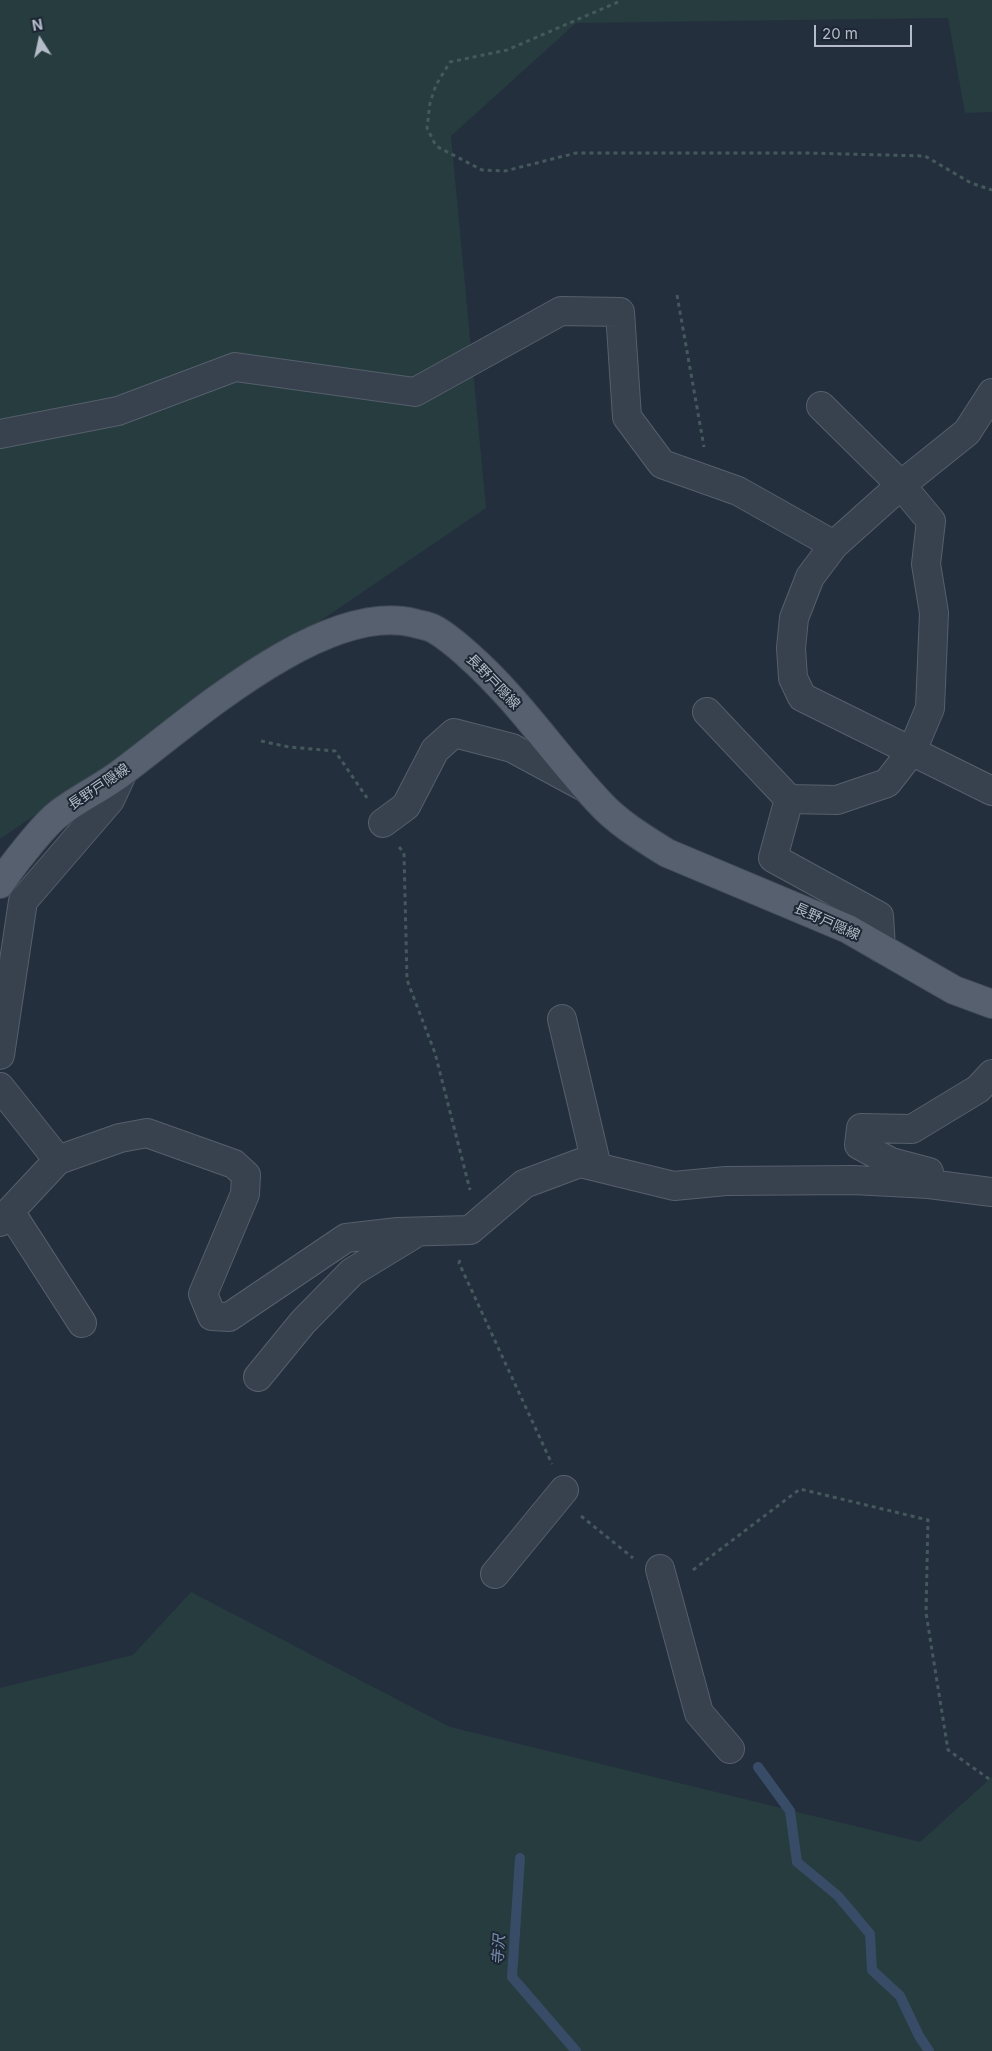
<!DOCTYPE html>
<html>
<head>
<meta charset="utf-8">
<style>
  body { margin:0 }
  #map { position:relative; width:992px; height:2051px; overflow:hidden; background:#242f3e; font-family:Inter,sans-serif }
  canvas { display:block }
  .north { position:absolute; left:15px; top:15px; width:50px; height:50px; -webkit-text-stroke:4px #1d2633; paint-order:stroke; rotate:350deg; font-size:14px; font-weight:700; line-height:20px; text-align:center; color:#b4bcc9 }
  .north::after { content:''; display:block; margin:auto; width:18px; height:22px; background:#b4bcc9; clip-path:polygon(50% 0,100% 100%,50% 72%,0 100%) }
  .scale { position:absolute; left:814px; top:25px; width:98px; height:22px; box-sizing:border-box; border:2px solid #b4bcc9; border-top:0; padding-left:6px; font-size:15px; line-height:18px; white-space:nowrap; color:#b4bcc9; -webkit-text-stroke:4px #1d2633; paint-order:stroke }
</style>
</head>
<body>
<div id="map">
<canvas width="992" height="2051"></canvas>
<div class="north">N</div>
<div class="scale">20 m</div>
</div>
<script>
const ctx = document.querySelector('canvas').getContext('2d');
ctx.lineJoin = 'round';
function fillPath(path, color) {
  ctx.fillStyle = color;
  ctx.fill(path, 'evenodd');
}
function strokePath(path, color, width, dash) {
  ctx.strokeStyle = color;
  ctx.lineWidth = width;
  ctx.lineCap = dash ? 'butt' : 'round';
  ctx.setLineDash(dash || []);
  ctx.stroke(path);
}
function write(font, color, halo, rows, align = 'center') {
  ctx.font = font + ' Inter,"Noto Sans JP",sans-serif';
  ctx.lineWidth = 4;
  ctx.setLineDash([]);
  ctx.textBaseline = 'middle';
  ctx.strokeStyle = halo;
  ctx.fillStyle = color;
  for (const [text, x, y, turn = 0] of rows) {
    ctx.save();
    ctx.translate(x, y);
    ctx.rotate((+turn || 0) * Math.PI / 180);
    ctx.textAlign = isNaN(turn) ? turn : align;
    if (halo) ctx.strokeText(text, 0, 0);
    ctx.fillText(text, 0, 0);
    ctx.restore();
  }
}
fillPath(new Path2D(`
  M0,0H992V112L965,113L948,18L576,23L451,136L486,508L0,839Z
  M191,1592L450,1727L920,1842L992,1777V2051H0V1688L133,1655Z`), '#263c3f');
strokePath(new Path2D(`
  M758,1767L790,1811L797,1862L838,1896L870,1934L872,1970L900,1996L919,2036L929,2051
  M520,1858L512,1977L576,2051`), '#394c67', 10);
const minor = new Path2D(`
  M992,393L967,432L901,485L834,545L810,577L794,618L791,648L793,678L802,697L992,791
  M0,434L118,411L235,367L415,392L561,311L620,312L627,417L662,464L738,491L834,545
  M707,712L789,799L773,858L879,916L881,948
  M789,799L837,800L887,783L912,751L930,708L934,613L926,564L931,521L901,485L821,406
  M383,823L406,806L435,750L454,733L512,748L586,788
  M562,1019L597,1167
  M0,1055L23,901L110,800L123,772
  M0,1087L58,1160
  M929,1172L891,1162L859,1145L861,1128L912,1129L978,1089L992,1074
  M11,1213L82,1323
  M0,1222L58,1160L120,1138L147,1133L234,1164L246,1175L245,1194L203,1294L212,1316L229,1317L346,1238L398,1232L470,1230L524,1184L580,1163L674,1186L726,1181L853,1180L929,1184L992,1192
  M258,1377L303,1322L352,1272L416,1233
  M660,1569L699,1713L730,1749
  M495,1574L564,1490`);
const major = new Path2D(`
  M0,884C10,868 43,826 57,815C78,798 104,787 125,770C193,719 324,601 414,623C420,625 429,626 434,629C447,636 458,646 468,655C518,699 554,754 599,802C618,823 643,838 667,853L848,929L954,990L992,1004`);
strokePath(minor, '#565f6c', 30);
strokePath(major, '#414a57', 30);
strokePath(new Path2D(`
  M618,2L507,50L450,62L436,85L430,103L427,128L436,146L482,170L505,171L576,153H807L925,156L971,183L992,190
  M677,295L704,447
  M261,741L289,747L335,751L367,798
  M399,847L404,853L407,980L435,1053L470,1190
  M460,1260L459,1263L552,1464
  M581,1516L633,1558
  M693,1570L800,1489L928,1520L926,1613L948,1750L992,1781`), '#44595c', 3, [4, 4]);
strokePath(minor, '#38414e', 28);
strokePath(major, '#56606e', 28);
write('14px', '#b4bcc9', '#1d2633', [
  ["長野戸隠線",493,682,46],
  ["長野戸隠線",99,787,-34],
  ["長野戸隠線",827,922,24]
]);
write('italic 15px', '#7c92b1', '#1d2633', [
  ["寺沢",499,1950,-86]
]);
</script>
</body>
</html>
